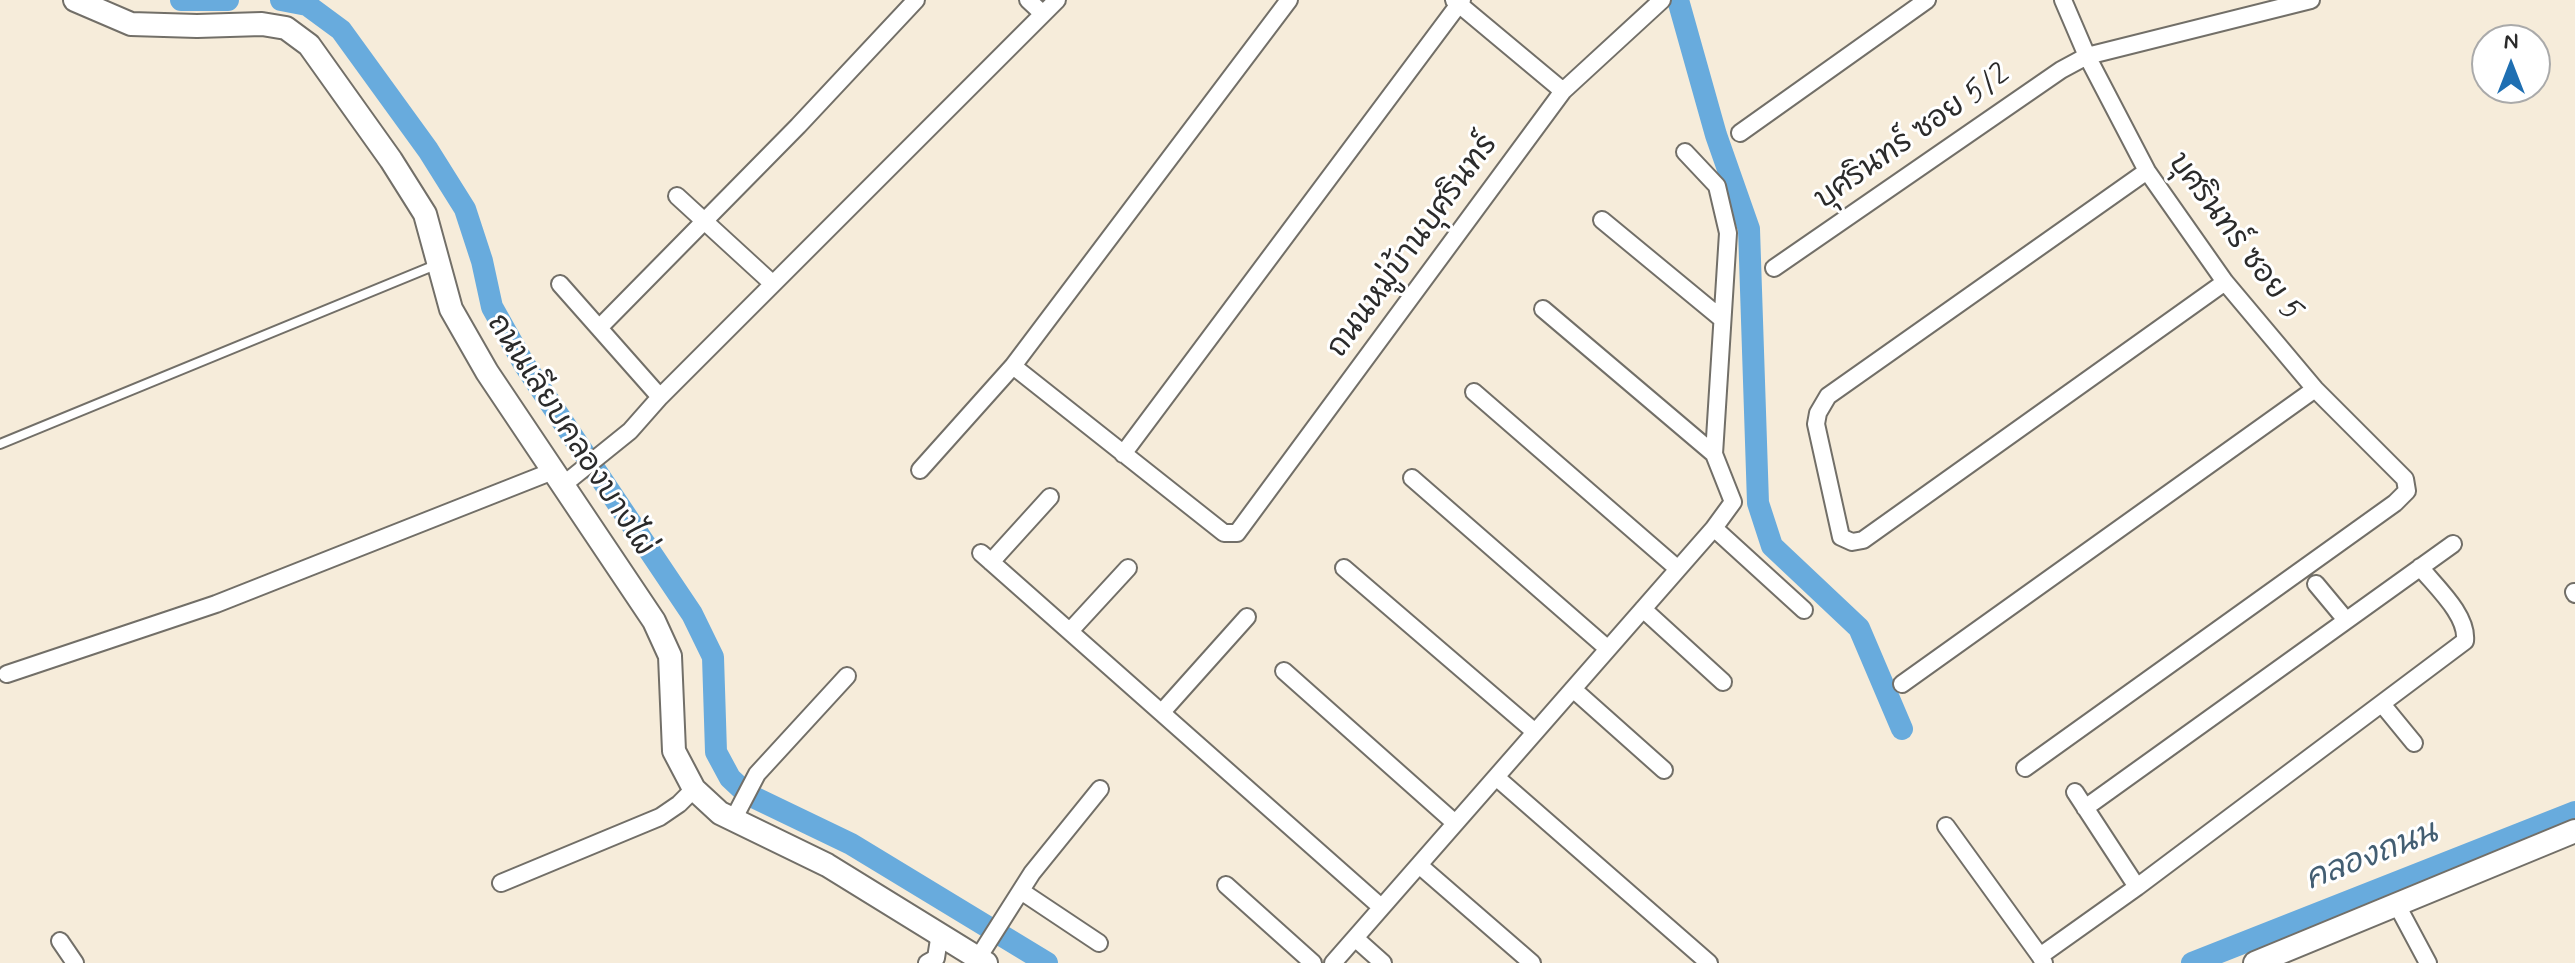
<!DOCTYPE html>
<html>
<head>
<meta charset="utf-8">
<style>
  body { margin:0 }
  #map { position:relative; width:2575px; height:963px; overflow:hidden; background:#f6ecda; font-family:Mynerve,sans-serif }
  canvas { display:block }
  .north { position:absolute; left:2471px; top:24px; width:80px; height:80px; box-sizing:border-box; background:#fff; border:2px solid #aaa; border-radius:50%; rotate:0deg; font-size:22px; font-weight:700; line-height:32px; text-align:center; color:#2b2b2b }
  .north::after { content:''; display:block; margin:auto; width:28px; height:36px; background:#1f6fb2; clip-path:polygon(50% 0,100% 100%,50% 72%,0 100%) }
</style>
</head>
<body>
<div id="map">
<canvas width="2575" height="963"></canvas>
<div class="north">N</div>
</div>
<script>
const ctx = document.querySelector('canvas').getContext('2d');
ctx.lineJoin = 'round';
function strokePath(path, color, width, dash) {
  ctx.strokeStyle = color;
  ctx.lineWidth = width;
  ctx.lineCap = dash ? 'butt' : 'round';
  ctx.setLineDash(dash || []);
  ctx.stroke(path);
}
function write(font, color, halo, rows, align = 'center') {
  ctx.font = font + ' Mynerve,"Playpen Sans Thai",sans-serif';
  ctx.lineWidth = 6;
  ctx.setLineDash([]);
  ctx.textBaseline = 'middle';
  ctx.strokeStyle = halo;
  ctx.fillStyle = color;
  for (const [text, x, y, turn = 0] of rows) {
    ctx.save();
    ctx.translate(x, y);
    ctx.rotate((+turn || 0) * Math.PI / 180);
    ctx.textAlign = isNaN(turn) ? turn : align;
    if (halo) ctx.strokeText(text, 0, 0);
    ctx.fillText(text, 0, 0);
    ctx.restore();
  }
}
strokePath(new Path2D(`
  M181,0H228
  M281,0L307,5L341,30L428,150L465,209L482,261L492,307L524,364L692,614L713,657L716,752L730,778L747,794L851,844L1047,963
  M1678,0L1716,135L1749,229L1758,503L1772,546L1859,628L1902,729
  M2192,963L2575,812`), '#68abdd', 22);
const lane = new Path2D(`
  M0,444L438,264`);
const street = new Path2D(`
  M1028,0L1043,14
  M1454,0L1563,91
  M1740,133L1927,0
  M1685,152L1717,186L1728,233L1714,454L1733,502L1714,528
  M2147,171L1828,396L1818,413L1816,424L1841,537L1852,542L1863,540L2225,282
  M677,196L773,284
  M1602,220L1722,319
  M1774,268L2061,70L2087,56L2311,0
  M560,284L660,397
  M1543,309L1714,454
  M599,328L798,126L916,0
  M1013,366L1224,533H1237L1563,91L1662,0
  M1474,392L1678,569
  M1123,454L1462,0
  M920,470L1013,366L1289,0
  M1412,478L1608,649
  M563,485L630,431L660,397L1057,0
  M981,553L1381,907
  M991,562L1050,497
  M1344,568L1535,732
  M2316,584L2346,620
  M2574,592L2575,594
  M1643,609L1723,682
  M1070,631L1128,568
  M1284,671L1455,823
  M7,674L216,604L553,471
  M1902,684L2315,389
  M1573,689L1664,770
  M2382,704L2414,743
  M1162,712L1247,617
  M2025,768L2395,503L2407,491L2405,479L2315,389L2225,282L2147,171L2087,56L2063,0
  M1496,777L1709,963
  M2075,792L2137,887
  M2085,808L2453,544
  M733,820L757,774L847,676
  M1946,826L2040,956
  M1419,865L1532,963
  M501,883L660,817L679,804L694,789
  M1226,885L1313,963
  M1021,891L1099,943
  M2397,905L2428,963
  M1355,938L1383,963
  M60,941L75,963
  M978,958L1032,873L1100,789
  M927,963L936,958L940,933
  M1333,963L1714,528L1804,610
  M2044,963L2040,956L2137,887L2465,641C2468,615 2435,586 2420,567`);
const secondary = new Path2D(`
  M75,0L131,24L197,26L262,24L286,28L309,45L391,160L425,214L451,309L487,372L654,621L670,656L674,751L694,789L720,813L827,865L986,963
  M2255,963L2575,831`);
strokePath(lane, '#726f68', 12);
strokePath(street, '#726f68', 20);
strokePath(secondary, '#726f68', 26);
strokePath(lane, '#fff', 8);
strokePath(street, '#fff', 16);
strokePath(secondary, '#fff', 22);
write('30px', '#2b2b2b', '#fff', [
  ["บุศรินทร์ ซอย 5/2",1913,138,-35],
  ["บุศรินทร์ ซอย 5",2234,238,53],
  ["ถนนหมู่บ้านบุศรินทร์",1414,247,-54],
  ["ถนนเลียบคลองบางไผ่",569,436,57]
]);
write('italic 32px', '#435e72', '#fff', [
  ["คลองถนน",2372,858,-21]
]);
</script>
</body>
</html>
